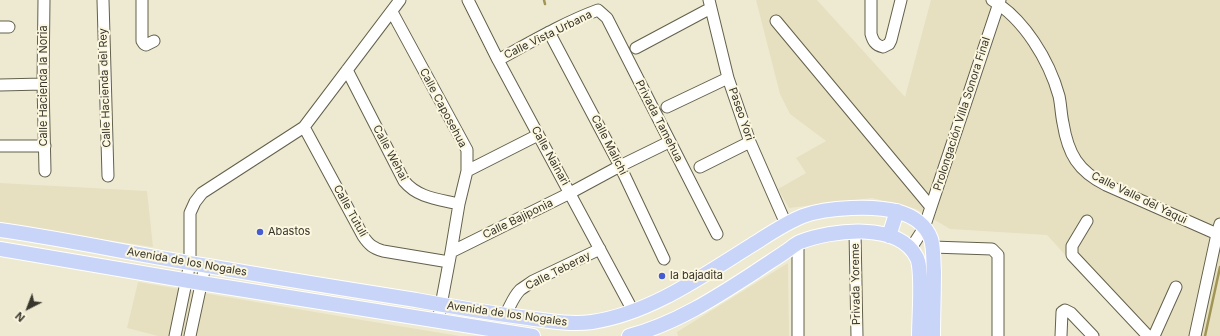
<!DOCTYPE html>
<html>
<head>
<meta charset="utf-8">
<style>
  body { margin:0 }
  #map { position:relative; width:1220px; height:336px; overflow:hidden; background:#eeead2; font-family:Inter,sans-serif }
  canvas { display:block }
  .north { position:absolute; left:8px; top:288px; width:40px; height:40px; -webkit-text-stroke:3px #fcf7df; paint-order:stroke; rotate:222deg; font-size:11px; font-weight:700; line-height:16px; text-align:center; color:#37352c }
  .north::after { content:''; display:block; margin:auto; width:14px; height:18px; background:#37352c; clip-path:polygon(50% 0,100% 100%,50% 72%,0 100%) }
</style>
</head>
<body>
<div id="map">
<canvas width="1220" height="336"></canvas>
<div class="north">N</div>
</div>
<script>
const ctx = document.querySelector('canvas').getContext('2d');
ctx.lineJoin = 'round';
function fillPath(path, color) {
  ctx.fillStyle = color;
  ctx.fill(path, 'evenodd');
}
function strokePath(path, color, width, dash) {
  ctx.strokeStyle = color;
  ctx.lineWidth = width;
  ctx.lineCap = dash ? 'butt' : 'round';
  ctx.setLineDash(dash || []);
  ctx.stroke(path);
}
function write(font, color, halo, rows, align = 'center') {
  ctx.font = font + ' Inter,sans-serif';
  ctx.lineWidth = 4;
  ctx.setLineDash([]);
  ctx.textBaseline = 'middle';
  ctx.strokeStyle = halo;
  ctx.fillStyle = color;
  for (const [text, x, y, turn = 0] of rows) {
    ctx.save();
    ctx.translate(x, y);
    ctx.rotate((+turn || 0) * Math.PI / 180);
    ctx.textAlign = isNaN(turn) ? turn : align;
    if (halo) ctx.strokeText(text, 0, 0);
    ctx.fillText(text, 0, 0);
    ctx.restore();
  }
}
fillPath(new Path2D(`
  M756,0H817L905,97L931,0H1220V336H1139L1047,235L950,229L916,209L872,198L789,208L778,189L806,173L796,158L826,141L790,114L780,94Z
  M0,183L147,191L153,247L0,224Z
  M788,263L789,336H678L677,332Z
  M138,282L374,322L460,336H158L127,328Z`), '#e6e0c1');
strokePath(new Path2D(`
  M544,0L545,4
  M1205,336L1220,267`), '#a19556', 2.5);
const minor = new Path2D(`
  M44,0L43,84L45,171
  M103,0L108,176
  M142,0V41L144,44L146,45L154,41
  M468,0L498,60L633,311
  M709,0L728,78L750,142L786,224
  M871,0V34C873,41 875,45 883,47L889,44L891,40L901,0
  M992,0C1024,19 1049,60 1059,96C1061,105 1061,114 1063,123C1068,154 1078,171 1106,185L1217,234
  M392,12L467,150V171L459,204L451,252L438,321
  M776,21L931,207
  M0,27H9
  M549,32L620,166L664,259
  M636,48L711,8
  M498,60C531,42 563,23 598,10L607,18L717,234
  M347,70L404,181C418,198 438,199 459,204
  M0,85L43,84
  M667,107L728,78
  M304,127L363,236C369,245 373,248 383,251L449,262
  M0,146H45
  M700,167L750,142
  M467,171L538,135
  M1087,221L1072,246V255L1148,336
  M855,232L857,336
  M932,247L992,249L998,255V336
  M911,248L924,228L1000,0
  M451,252L570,193L620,166L669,142
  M505,315C510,307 513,297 520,290C524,287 529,284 533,281L600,249
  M175,336L190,263V213L195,202L202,193L304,127L400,0
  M190,336L205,266
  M798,336V243
  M1061,336L1062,312L1065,310L1071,313L1093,336
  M1154,336L1176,287
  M1195,336L1217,234L1220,224`);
const major = new Path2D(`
  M0,230C70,240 138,255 208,266C277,278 346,289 416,300C453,307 490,313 528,318C549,321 571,325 592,322C651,313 702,276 752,245C768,235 785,223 803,216C827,207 875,205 899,212C913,216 926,225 931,239C934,249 933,261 934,271C934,293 933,314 933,336
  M889,236L897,211
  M0,249L201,283L533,336
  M629,336C675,324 715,298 755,272C765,265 775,259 785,252C790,249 795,244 800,242C831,230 899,221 917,258C923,271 919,319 919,336`);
strokePath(minor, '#63604b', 13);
strokePath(major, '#fff', 16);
strokePath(minor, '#fff', 11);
strokePath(major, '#c9d5f8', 14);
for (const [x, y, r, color] of [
  [260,232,4,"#455dd1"],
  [662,276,4,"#455dd1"]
]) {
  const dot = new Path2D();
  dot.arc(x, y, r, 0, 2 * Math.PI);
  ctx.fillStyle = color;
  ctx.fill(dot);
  strokePath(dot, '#fcf7df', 1.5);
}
write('11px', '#37352c', '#fcf7df', [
  ["Calle Vista Urbana",548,35,-26],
  ["Calle Hacienda la Noria",44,86,-90],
  ["Calle Hacienda del Rey",105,88,-92],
  ["Calle Caposehua",443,108,62],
  ["Paseo Yori",741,114,71],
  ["Prolongación Villa Sonora Final",962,114,-72],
  ["Privada Tamehua",659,121,63],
  ["Calle Malichi",609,145,63],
  ["Calle Wehai",390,153,62],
  ["Calle Nainari",550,156,61],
  ["Calle Valle del Yaqui",1139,198,26],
  ["Calle Tutuli",350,211,61],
  ["Calle Bajiponia",518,219,-26],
  ["Avenida de los Nogales",187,262,10],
  ["Calle Teberay",558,271,-27],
  ["Privada Yoreme",856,284,-91],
  ["Avenida de los Nogales",507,314,8]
]);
write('11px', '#37352c', '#fcf7df', [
  ["Abastos",268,232],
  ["la bajadita",670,276]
], 'left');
</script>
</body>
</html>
